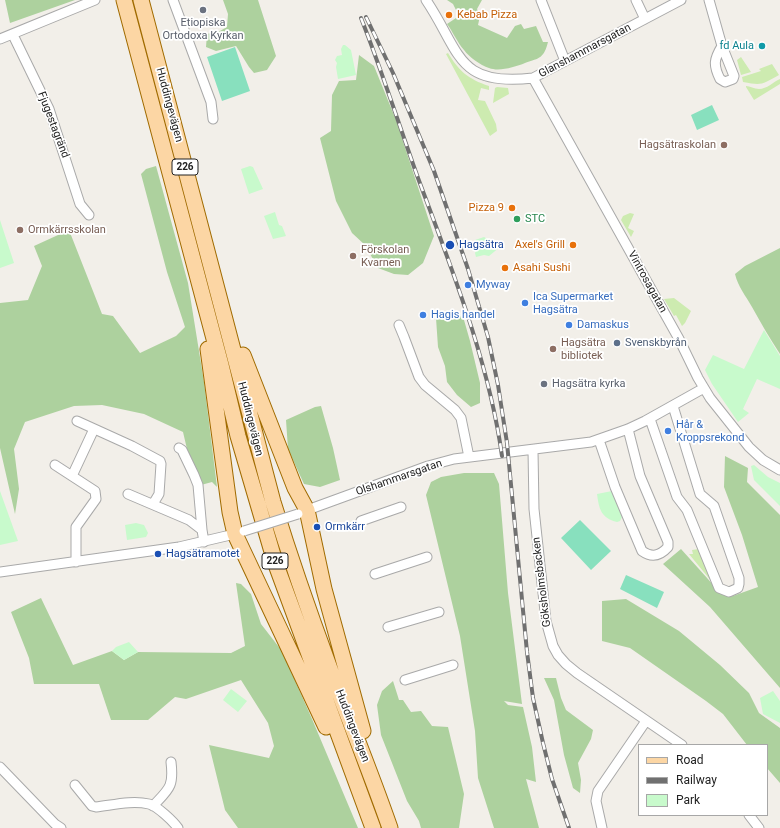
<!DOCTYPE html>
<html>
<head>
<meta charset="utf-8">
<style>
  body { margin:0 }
  #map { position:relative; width:780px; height:828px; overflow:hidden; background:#f2efe9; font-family:Roboto,sans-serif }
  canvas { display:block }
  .legend { position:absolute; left:638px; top:744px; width:130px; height:72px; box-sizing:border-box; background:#fff; border:1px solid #a7a7a7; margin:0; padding:5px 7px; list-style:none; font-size:12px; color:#222 }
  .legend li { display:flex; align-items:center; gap:8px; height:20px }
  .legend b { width:20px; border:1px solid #a7a7a7 }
</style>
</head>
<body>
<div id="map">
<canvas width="780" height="828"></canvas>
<ul class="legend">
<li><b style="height:5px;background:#fcd6a4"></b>Road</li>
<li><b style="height:5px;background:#707070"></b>Railway</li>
<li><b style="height:11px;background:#c8facc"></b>Park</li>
</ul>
</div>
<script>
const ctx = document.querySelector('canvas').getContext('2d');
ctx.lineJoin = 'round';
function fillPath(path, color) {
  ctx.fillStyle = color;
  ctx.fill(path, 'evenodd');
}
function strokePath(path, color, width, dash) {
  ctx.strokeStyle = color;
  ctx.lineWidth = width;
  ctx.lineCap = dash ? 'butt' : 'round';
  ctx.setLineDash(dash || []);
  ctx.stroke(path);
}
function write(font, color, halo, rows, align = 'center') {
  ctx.font = font + ' Roboto,sans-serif';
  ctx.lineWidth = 3.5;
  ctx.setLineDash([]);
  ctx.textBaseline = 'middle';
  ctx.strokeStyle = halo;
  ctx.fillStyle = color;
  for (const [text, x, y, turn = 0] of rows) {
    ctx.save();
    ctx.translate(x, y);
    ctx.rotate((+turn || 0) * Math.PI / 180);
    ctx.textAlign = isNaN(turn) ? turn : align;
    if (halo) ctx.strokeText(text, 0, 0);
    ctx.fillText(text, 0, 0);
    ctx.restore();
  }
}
fillPath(new Path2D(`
  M448,53C459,71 468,79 489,86V90L481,88L478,100L485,101L496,124L497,131L490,136L446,54Z
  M741,57L751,72L741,75L737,60Z
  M772,64L779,75C762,84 763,86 743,82L742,77L761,71L759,69Z
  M780,79V84L754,100L746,87V86C750,86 754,89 759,89C767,89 773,82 780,79Z
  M497,87L508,88L509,94L493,103L495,88Z
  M630,213L634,214L628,228L634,231L631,237L621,220L623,216Z
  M674,298L691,311L685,323L682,326L676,315L674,316L664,299Z
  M699,549L712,582L689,554H693L692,550Z`), '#cdebb0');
fillPath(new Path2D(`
  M5,0H75L10,23Z
  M223,0H258L276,56L267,70L254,73L249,67L236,46L216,51L206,47L207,34L220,31L227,27L228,14Z
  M447,0H482L477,9L480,16L478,25L507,38L515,26L521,24L524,29L536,26L543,42H548C544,58 540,58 525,63C515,67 499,72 489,68C480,65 469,57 464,50C457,42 453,32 447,24L459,16L453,4Z
  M359,55L374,66L396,120L434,236L423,263L408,275L394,274L378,268L365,245L352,233L336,201L320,138L331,131L332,95L339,81L356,80Z
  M156,166L188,283L204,382L217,487L212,482L201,485L187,449L183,432L144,414L102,405L74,406L25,422L14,449L19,489L15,514L0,448V303L28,300L42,266L34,246L69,230L102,314L113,316L140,353L176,336L185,327L167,272L141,174L146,169Z
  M780,248V354C770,339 761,323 752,307C746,296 738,287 735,274L745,266Z
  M458,313L464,320L470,341L480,383V403L471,407L457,395L447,382L445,366L438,347L436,318L441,314Z
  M321,406L333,448L340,480L320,487L304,484L288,449L286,420L315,407Z
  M725,456L748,468L747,482L780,515V688L710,607L663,564L681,549L716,588L730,597L758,587L742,535L724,487Z
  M464,473H494L499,484L508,593L522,704L504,701L508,705L523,707L532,747L536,782L526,779L539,828H494L478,778L475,731L460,636L426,495L431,482L441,477Z
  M236,583L241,584L251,594L261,624L282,651L312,719L358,828H238L225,810L209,745L269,758L274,746L268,723L241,680L186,699L175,697L148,720H111L99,684H34L29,658L11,612L41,598L73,665L112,651L124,660L138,652L231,653L245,646Z
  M626,599L679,631L720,665L749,693L759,713L780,728V783L767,768V745H747L723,714L706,701L630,648L602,641V601Z
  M544,678H556L561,698L566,710L593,730L591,739L578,763L581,780L580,793L573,788L564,755L554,700Z
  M393,681L399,700H403L411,712L421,711L432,726L448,727L464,794L459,828H421L419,821L407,801L381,735L377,705L382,691Z`), '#add19e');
fillPath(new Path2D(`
  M343,45H345L351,50L356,75L338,79L336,67L337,63L335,60L337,56L342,55L341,49Z
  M250,166L253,167L263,189L249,194L241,169Z
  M275,212L279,225L282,226L286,236L273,239L264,216Z
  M0,220L14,263L0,268Z
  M484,237L495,243L499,242L501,244L500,247L489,256L484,255L476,257L475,253L477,248L475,244V240Z
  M764,330L780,356V389L757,379L743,409L749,413L738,422L712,384L705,370L713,355L744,369Z
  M754,465L768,477L780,483V506L754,480L751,466Z
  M0,491L18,541L0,545Z
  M612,491L622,517L620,521L617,522C601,518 599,509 597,494Z
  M136,523L144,525L148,533L146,537L127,540L125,525Z
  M129,642L138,652L124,660L112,651L116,647Z
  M231,689L247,701L238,712L223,700Z
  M773,691L780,701V723L763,714L760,698Z`), '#c8facc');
fillPath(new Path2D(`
  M235,47L250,91L222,101L207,57Z
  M712,105L719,120L697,130L691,115Z
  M580,520L611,551L591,570L561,538Z
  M626,575L664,592L657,608L620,589Z`), '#88e0be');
const street = new Path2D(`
  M173,0L211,102L213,119
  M426,0C461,52 456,87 533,78L681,0
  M541,0L565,61
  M636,0L645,19
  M709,0L722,46L734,76L733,79L725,82L720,79C713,65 714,59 722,46
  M13,35L49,109L80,204L89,215
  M0,39L95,0
  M533,78L679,339L698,378L710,398L749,447L763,460L780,470
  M399,325L404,337L419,377L425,385L455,410L461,418L469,457
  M650,419L677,497L687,510L719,588L729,592L738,588L739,584V578L714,506L700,494L673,406
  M77,421L132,446L160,461L161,464L159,494L153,504
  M599,440L615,487L642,551C652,558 660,556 668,547V542L640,476L628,429
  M179,448L182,450L194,475L198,485L202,530
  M533,450L534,509L546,621L553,646L558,655L566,664L577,673L682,745
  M55,465L95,491L96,499L76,527V562
  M72,476L94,429
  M128,494L189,520L202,530L204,542
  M302,512L428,466L454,459L591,442L628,429L645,421L704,388
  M361,521L401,507
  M0,572L179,547L239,533
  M375,574L427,557
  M388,627L439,612
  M405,680L453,665
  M0,767L55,824L61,828
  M75,785L92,806L96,807C113,805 132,800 149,804C157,806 173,821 178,828
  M153,806C169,789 174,787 171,762
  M749,815L759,828
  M602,828L596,801L598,791L646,721`);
const primary = new Path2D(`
  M124,0L221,365L238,436L275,562L373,828
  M141,0L273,502C290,557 309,612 329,666C349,720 371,773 390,828
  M208,349L230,512L235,534L326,727
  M243,355L295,488L307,510L324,589L363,731`);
strokePath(street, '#a9a9a9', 11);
strokePath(primary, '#a06b00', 17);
strokePath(street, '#fff', 9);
strokePath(primary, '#fcd6a4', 15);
const rail = new Path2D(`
  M366,17L393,73L434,171L468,269L488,337L498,385L507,443L527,652L533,698L543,743L552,779L569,828
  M361,18C382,71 399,125 418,178C451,267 489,362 502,456`);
strokePath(rail, '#707070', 4);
strokePath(rail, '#fff', 2.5, [8]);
const streetBridge = new Path2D(`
  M244,531L298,514`);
strokePath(streetBridge, '#a9a9a9', 11, []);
strokePath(streetBridge, '#fff', 9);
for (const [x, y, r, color] of [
  [203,10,4,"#6b7280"],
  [449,15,4,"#e8710a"],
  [762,46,4,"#0f9aa8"],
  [724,145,4,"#8d6e63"],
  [512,208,4,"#e8710a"],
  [517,219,4,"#2e9e5b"],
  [20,230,4,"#8d6e63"],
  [450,245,5,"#1a4fb4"],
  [573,245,4,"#e8710a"],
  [353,256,4,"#8d6e63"],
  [505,268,4,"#e8710a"],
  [468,285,4,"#3f7fe0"],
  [525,303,4,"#3f7fe0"],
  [423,315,4,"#3f7fe0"],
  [569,325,4,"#3f7fe0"],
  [617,343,4,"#5c6f8a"],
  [553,349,4,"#8d6e63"],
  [544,384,4,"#6b7280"],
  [668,431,4,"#3f7fe0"],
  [317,527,4,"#1a4fb4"],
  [158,554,4,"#1a4fb4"]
]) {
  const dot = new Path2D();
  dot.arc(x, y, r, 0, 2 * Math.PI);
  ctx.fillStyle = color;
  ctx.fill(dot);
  strokePath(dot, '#fff', 1.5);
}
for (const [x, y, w] of [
  [185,167,26],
  [275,561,26]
]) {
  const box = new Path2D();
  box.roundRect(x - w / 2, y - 8, w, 16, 3);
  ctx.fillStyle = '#fff';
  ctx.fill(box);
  strokePath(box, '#222', 1);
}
write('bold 10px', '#222', null, [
  ["226",185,167],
  ["226",275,561]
]);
write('11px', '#c56008', '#fff', [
  ["Kebab Pizza",457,15],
  ["Pizza 9",504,208,"right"],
  ["Axel's Grill",565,245,"right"],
  ["Asahi Sushi",513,268]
], 'left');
write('11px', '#5b616d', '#fff', [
  ["Etiopiska",203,23],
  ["Ortodoxa Kyrkan",203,36],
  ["Hagsätra kyrka",552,384,"left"]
]);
write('11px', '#0d838f', '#fff', [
  ["fd Aula",754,46]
], 'right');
write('11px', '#222', '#fff', [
  ["Glanshammarsgatan",585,51,-28],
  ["Huddingevägen",169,105,75],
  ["Fjugestagränd",53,125,69],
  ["Vintrosagatan",647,282,61],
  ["Huddingevägen",250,419,76],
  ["Olshammarsgatan",399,478,-19],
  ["Göksholmsbacken",542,582,-97],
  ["Huddingevägen",352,726,69]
]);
write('11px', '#785e54', '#fff', [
  ["Hagsätraskolan",716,145,"right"],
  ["Ormkärrsskolan",28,230],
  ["Förskolan",361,250],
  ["Kvarnen",361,263],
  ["Hagsätra",561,343],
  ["bibliotek",561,356]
], 'left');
write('11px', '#27864d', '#fff', [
  ["STC",525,219]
], 'left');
write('11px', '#164399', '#fff', [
  ["Hagsätra",459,245],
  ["Ormkärr",325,527],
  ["Hagsätramotet",166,554]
], 'left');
write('11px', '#366cbe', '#fff', [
  ["Myway",476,285],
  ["Ica Supermarket",533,297],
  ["Hagsätra",533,310],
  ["Hagis handel",431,315],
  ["Damaskus",577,325],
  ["Hår &",676,425],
  ["Kroppsrekond",676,438]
], 'left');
write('11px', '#4e5e75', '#fff', [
  ["Svenskbyrån",625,343]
], 'left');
</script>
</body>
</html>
